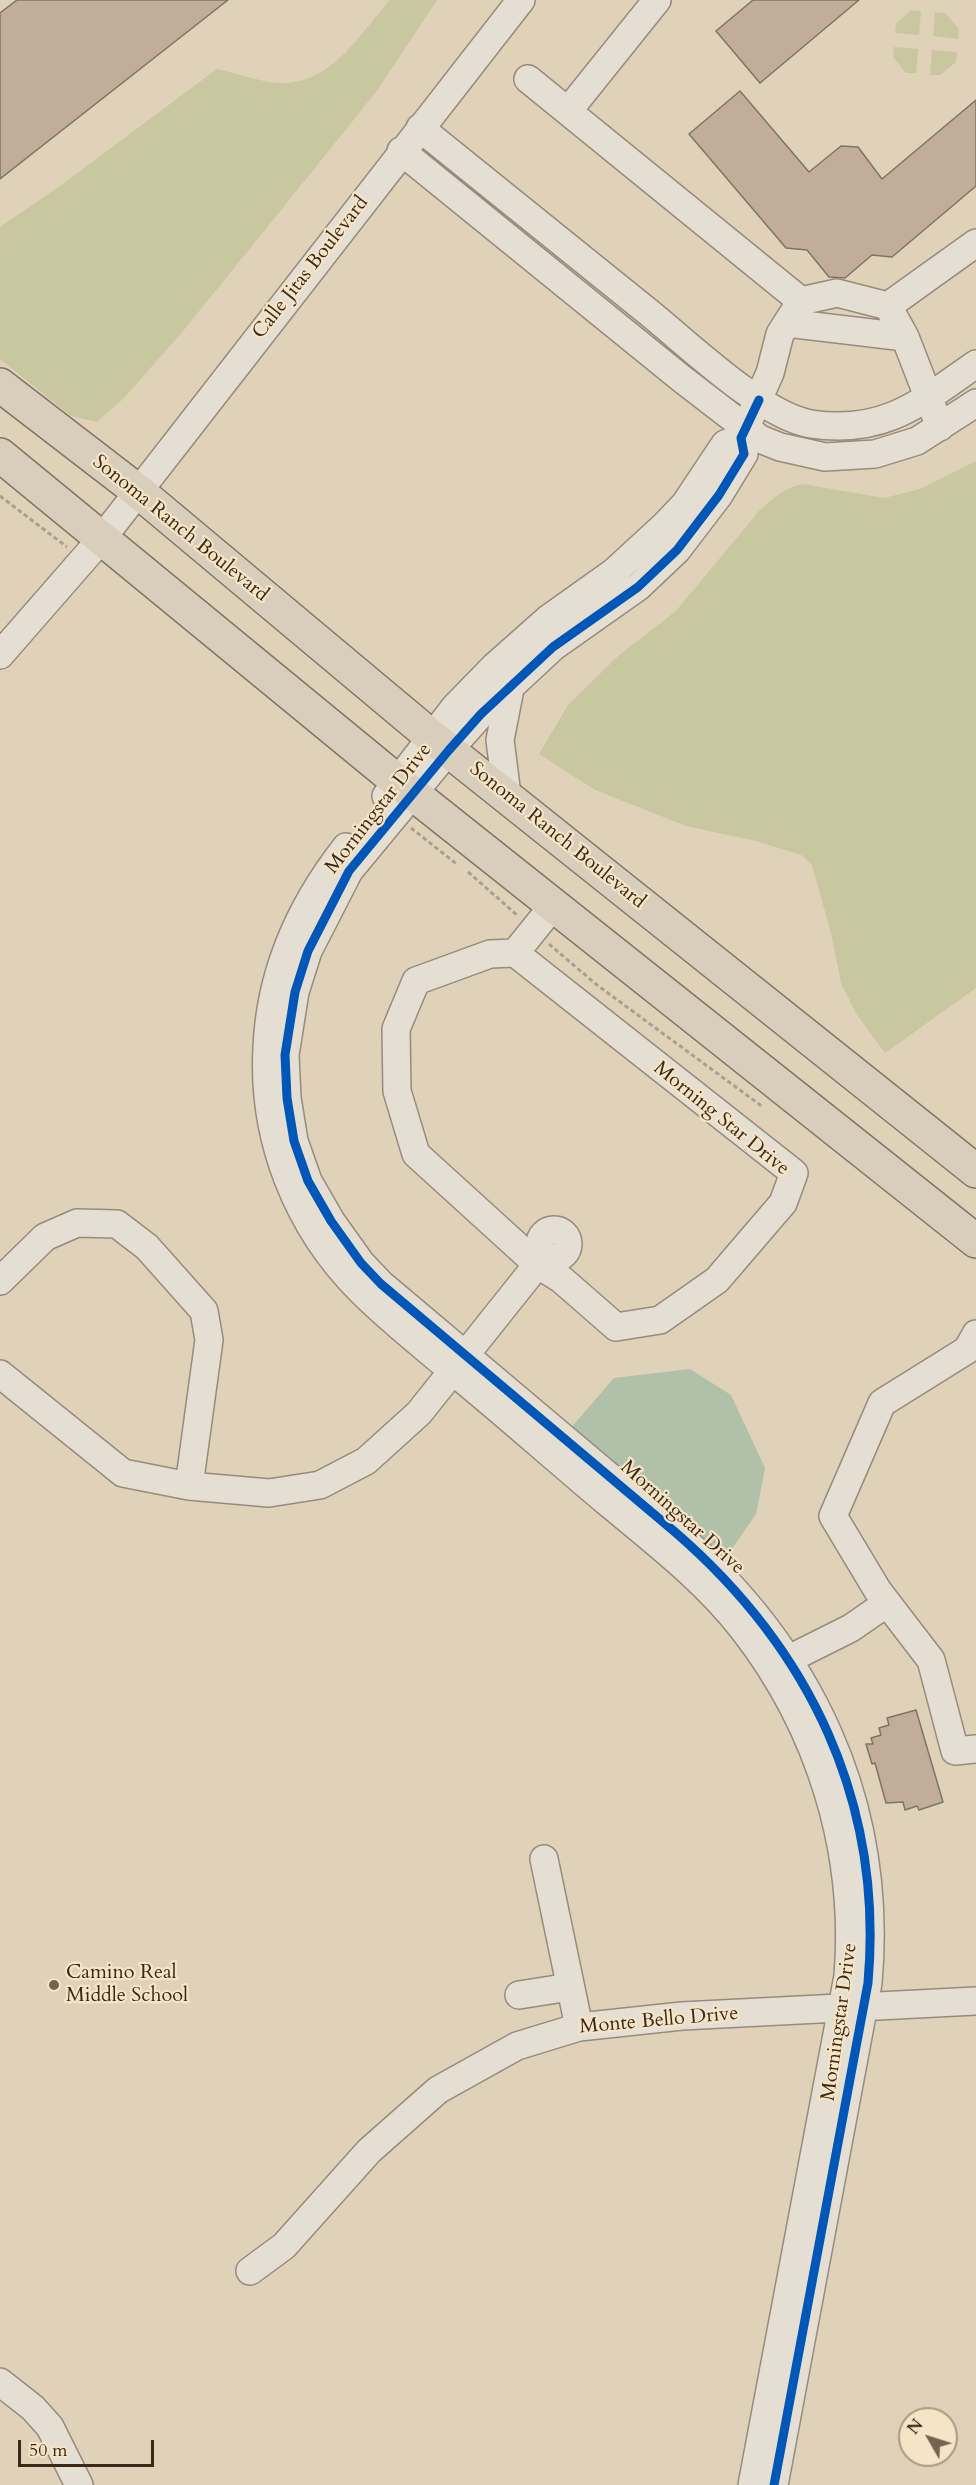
<!DOCTYPE html>
<html>
<head>
<meta charset="utf-8">
<style>
  body { margin:0 }
  #map { position:relative; width:976px; height:2485px; overflow:hidden; background:#e0d1b9; font-family:Cardo,serif }
  canvas { display:block }
  .north { position:absolute; left:898px; top:2407px; width:60px; height:60px; box-sizing:border-box; background:#f6e4c6; border:2px solid #ab9980; border-radius:50%; rotate:309deg; font-size:16px; font-weight:700; line-height:24px; text-align:center; color:#3b2818 }
  .north::after { content:''; display:block; margin:auto; width:21px; height:27px; background:#756350; clip-path:polygon(50% 0,100% 100%,50% 72%,0 100%) }
  .scale { position:absolute; left:18px; top:2440px; width:136px; height:27px; box-sizing:border-box; border:3px solid #3b2818; border-top:0; padding-left:8px; font-size:18px; line-height:21px; white-space:nowrap; color:#3b2818; -webkit-text-stroke:4px #f6e4c6; paint-order:stroke }
</style>
</head>
<body>
<div id="map">
<canvas width="976" height="2485"></canvas>
<div class="north">N</div>
<div class="scale">50 m</div>
</div>
<script>
const ctx = document.querySelector('canvas').getContext('2d');
ctx.lineJoin = 'round';
function fillPath(path, color) {
  ctx.fillStyle = color;
  ctx.fill(path, 'evenodd');
}
function strokePath(path, color, width, dash) {
  ctx.strokeStyle = color;
  ctx.lineWidth = width;
  ctx.lineCap = dash ? 'butt' : 'round';
  ctx.setLineDash(dash || []);
  ctx.stroke(path);
}
function write(font, color, halo, rows, align = 'center') {
  ctx.font = font + ' Cardo,serif';
  ctx.lineWidth = 4.5;
  ctx.setLineDash([]);
  ctx.textBaseline = 'middle';
  ctx.strokeStyle = halo;
  ctx.fillStyle = color;
  for (const [text, x, y, turn = 0] of rows) {
    ctx.save();
    ctx.translate(x, y);
    ctx.rotate((+turn || 0) * Math.PI / 180);
    ctx.textAlign = isNaN(turn) ? turn : align;
    if (halo) ctx.strokeText(text, 0, 0);
    ctx.fillText(text, 0, 0);
    ctx.restore();
  }
}
fillPath(new Path2D(`
  M390,0H437L376,92L277,215L183,331L125,397L97,422L71,416L0,359V227L60,186L217,69C238,73 264,84 285,83C335,81 360,33 390,0Z
  M911,10L921,11L919,35L895,33L896,24Z
  M935,12L945,13L959,29L958,39L933,36Z
  M894,47L918,49L916,73H906L893,57Z
  M932,50L957,52L956,62L940,75H930Z
  M976,461V988L885,1053L857,1015L841,983L831,933L812,865L801,855L756,841L686,826L595,790L539,754L568,705L618,656L676,611L760,510C774,498 785,487 803,484L884,498L920,489Z`), '#c9c79f');
fillPath(new Path2D(`
  M690,1369L731,1395L765,1468L756,1514L723,1562L569,1430L614,1378Z`), '#b0c0a9');
const building = new Path2D(`
  M17,0H228L0,179V13Z
  M753,0H859L760,83L716,31Z
  M740,91L809,172L841,146L858,147L882,179L976,100V186L892,257L872,255L845,278L829,277L807,250L786,248L689,134Z
  M916,1710L943,1802L919,1810L917,1806L905,1810L903,1802L886,1803L875,1763L872,1764L866,1744H873L871,1738L881,1735L879,1728L889,1725L887,1718Z`);
fillPath(building, '#c1ad99');
strokePath(building, '#7f7566', 1.5);
const minor = new Path2D(`
  M528,79L801,301
  M568,111L657,0
  M420,128C496,189 571,250 647,311C687,343 762,416 811,424C884,435 920,403 976,364
  M401,151L682,379L760,439L780,447L825,457L875,454L917,441L976,403
  M888,306L976,243
  M787,323L905,337
  M0,655L103,537L521,0
  M507,795L500,740L510,689
  M386,796L455,707L495,666L548,619L614,572L664,526L685,504L725,444L741,438
  M346,847C299,907 270,972 267,1048C262,1139 297,1227 361,1291C392,1322 427,1349 460,1377C510,1418 558,1461 607,1502C654,1541 705,1580 743,1629C820,1728 858,1851 848,1976L752,2485
  M515,953L794,1173L783,1203L717,1280L660,1320L616,1327L561,1279L537,1264L416,1154L397,1091L396,1029L416,981L490,954Z
  M515,953L553,906
  M540 1244a14 14 0 1 1 28 0a14 14 0 1 1-28 0Z
  M0,1281L45,1237L77,1223L117,1224L147,1247L204,1311L209,1340L189,1486
  M976,1334L967,1350L882,1403L833,1516L878,1591L931,1660L955,1751L976,1749
  M0,1374L123,1473L189,1486L269,1493L320,1485L366,1461L419,1413L545,1255
  M775,1666L851,1628L887,1603
  M544,1859L579,2027
  M519,1995L570,1987
  M250,2271L284,2246L369,2151L438,2090L517,2046L579,2027L682,2016L976,2001
  M0,2382L33,2408L50,2427L79,2485
  M774,2485L868,1983C884,1802 810,1649 675,1532L381,1284L361,1263L331,1221L308,1181L294,1141L287,1098L285,1055L295,992L308,951L349,871L449,750L481,714L553,647L638,587L677,550L719,495L744,454L741,438L770,373L780,334L801,301L837,293L888,306L905,337L940,427`);
const major = new Path2D(`
  M0,385L139,492L433,738L976,1171
  M0,455L397,781L976,1241`);
strokePath(minor, '#968b7c', 30);
strokePath(major, '#7f7566', 36);
strokePath(new Path2D(`
  M0,496L67,547
  M411,828L458,865
  M468,872L517,915
  M549,944L597,985L763,1107`), '#a7a094', 3, [4.5, 3]);
strokePath(minor, '#e5ded2', 27);
strokePath(major, '#d9cebc', 33);
strokePath(new Path2D(`
  M759,400L741,438L744,454L719,495L677,550L638,587L553,647L481,714L449,750L349,871L308,951L295,992L285,1055L287,1098L294,1141L308,1181L331,1221L361,1263L381,1284L675,1532C810,1649 884,1802 868,1983L774,2485`), '#0057b8', 9);
for (const [x, y, r, color] of [
  [54,1985,6,"#756350"]
]) {
  const dot = new Path2D();
  dot.arc(x, y, r, 0, 2 * Math.PI);
  ctx.fillStyle = color;
  ctx.fill(dot);
  strokePath(dot, '#f6e4c6', 2);
}
write('20px', '#3b2818', '#f6e4c6', [
  ["Calle Jitas Boulevard",311,268,-52],
  ["Sonoma Ranch Boulevard",180,529,39],
  ["Morningstar Drive",379,809,-52],
  ["Sonoma Ranch Boulevard",557,836,39],
  ["Morning Star Drive",721,1119,39],
  ["Morningstar Drive",682,1518,42],
  ["Monte Bello Drive",659,2021,-5],
  ["Morningstar Drive",840,2022,-82]
]);
write('20px', '#3b2818', '#f6e4c6', [
  ["Camino Real",66,1973],
  ["Middle School",66,1996]
], 'left');
</script>
</body>
</html>
